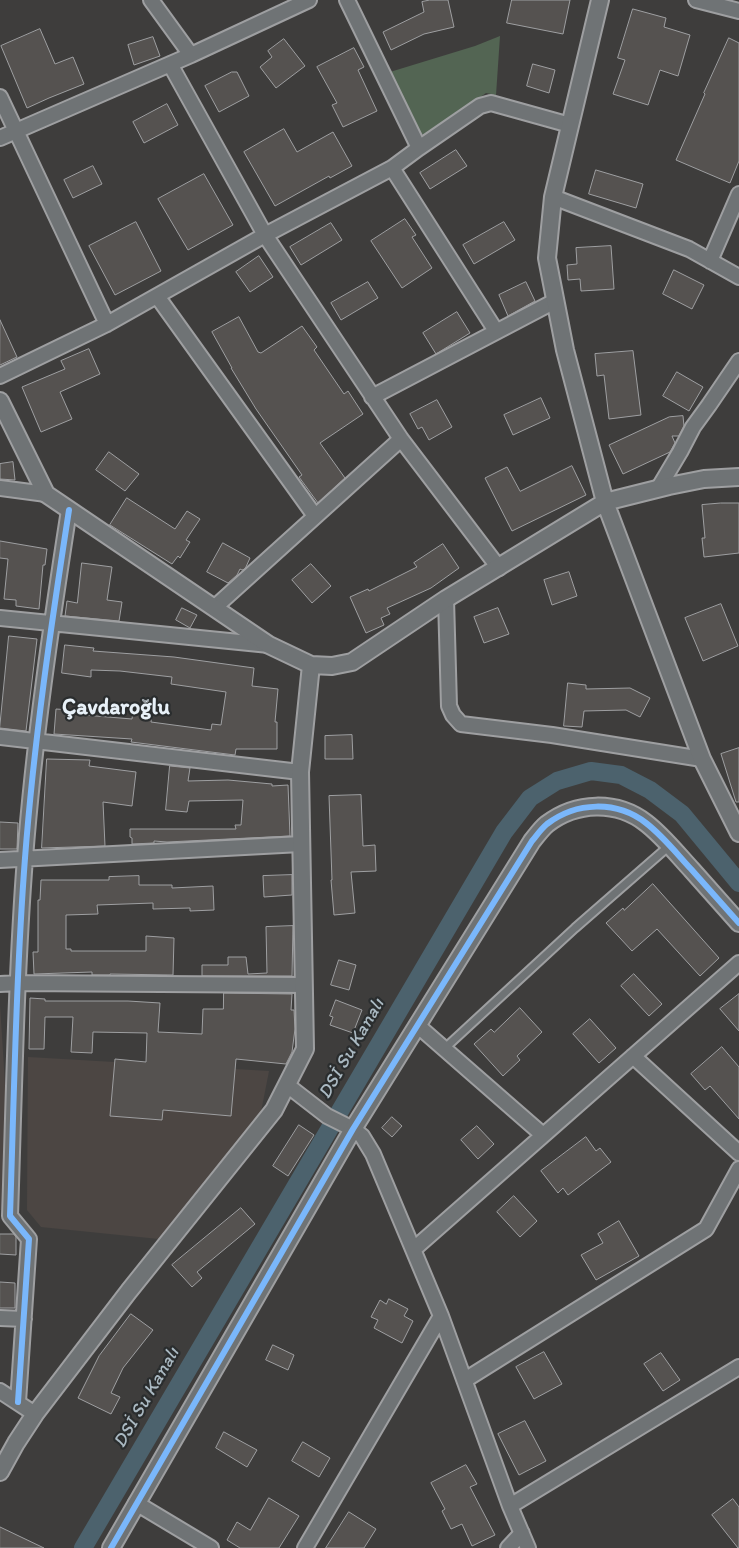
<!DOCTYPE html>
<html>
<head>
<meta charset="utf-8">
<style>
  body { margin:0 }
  canvas { display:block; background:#3e3d3c }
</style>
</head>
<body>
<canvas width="739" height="1548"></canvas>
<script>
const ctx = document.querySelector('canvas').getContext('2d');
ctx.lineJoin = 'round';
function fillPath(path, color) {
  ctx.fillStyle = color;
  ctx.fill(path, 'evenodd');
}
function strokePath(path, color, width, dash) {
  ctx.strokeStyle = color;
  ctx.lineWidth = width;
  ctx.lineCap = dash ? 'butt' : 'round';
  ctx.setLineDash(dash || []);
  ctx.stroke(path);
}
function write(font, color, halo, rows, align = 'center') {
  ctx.font = font + ' Itim,sans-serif';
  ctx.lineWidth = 4.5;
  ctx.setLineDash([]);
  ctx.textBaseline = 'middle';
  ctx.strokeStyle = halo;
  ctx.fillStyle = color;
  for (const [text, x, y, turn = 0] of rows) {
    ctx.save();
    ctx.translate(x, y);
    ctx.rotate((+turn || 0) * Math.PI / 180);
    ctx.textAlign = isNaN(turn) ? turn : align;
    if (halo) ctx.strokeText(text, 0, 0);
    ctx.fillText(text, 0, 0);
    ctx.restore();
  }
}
fillPath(new Path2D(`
  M0,1005L13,1210H0Z
  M28,1057L269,1071L260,1117L159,1239L41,1227L27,1210Z`), '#4c4643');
fillPath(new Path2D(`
  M500,36L496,95L486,93L425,136L418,131L390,72L475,46Z`), '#536553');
strokePath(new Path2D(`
  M83,1548L504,832L530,798L557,781L591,771L621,775L650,790L682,814L739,883`), '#4c626d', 18);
const building = new Path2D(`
  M430,0H448L454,27L424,34L391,50L383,32L424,12L422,2Z
  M512,0H570L563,34L507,23Z
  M633,9L666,18L664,27L690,35L678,76L660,70L648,105L613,94L625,60L618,58Z
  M40,29L55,64L73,57L84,84L49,98L27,108L1,46Z
  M153,37L160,56L134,65L128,45Z
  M729,38L739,43V161L730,183L676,160L705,94L704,93Z
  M284,39L305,66L276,88L260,67L272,57L268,51Z
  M354,48L364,67L358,70L377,111L343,127L332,105L337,103L317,67Z
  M533,64L555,70L549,93L527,86Z
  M232,72H237L249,96L219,112L205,86Z
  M167,104L178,125L144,143L133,122Z
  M284,129L297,152L333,132L352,166L330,178L329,176L275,206L244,152Z
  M456,150L467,166L430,189L420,173Z
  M93,166L102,184L73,198L64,180Z
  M596,170L643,184L636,208L589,194Z
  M204,174L233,225L188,250L158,199Z
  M405,219L416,235L412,237L432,268L402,288L371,241Z
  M136,222L161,271L115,295L89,246Z
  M504,222L515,240L474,264L463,245Z
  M331,223L342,240L301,265L290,247Z
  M611,246L614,289L581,291L580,279L568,280L567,265L577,264L576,248Z
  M259,256L273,277L250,292L236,272Z
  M674,270L704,285L692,309L663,294Z
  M368,282L378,298L341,320L331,303Z
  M526,282L535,301L508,316L499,295Z
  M457,312L470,333L436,354L423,333Z
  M239,317L258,352L261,353L302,326L317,347L314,350L344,394L348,391L363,414L320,443L345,478L318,503L299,477L302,475L256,409L231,368H232L212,332Z
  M0,320L17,357L0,365Z
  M89,349L100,374L60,392L72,419L41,432L22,387L65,369L61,361Z
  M633,351L641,415L609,419L604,375L597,376L595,354Z
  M677,372L703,387L689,411L663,396Z
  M541,398L550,418L513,435L504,415Z
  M437,400L452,427L429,440L422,427L418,429L410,414Z
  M683,416L684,426L679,436H672L675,443L670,452L623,474L609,445L669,417Z
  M109,452L139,474L125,491L96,470Z
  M13,462L15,480L0,479V464Z
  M572,466L586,495L512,531L485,478L507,467L520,491Z
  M127,498L175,529L187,511L200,519L186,540L190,542L180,558L178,556L172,564L110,525Z
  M721,503H739V553L704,557L702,538H705L702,505Z
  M0,541L47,549L45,565H43L39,609L16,606V600L4,599L8,559L0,558Z
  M223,543L250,558L245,569L242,570L240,569L237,575L228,583L207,572Z
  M443,544L459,568L431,588L387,608L390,614L381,618L384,625L366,633L350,597L368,589L369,591L417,567L414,563Z
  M82,563L112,567L107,600L122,602L119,621L65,616L67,601L77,603Z
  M311,564L331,586L312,603L292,580Z
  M569,572L577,596L552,605L544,580Z
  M721,604L738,646L703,661L685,618Z
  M182,608L197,615L190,628L176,620Z
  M498,608L509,634L484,643L474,617Z
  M9,636L37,639L26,731L0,728Z
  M65,645L94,648L93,651L174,657L254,668L252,686L278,689L275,722H277V749H236L235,755L131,742L132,739L54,734L56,709L85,711L84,715L132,719L133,711L152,713L151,722L211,730L212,724L221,725L226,692L171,684L172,677L120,671L91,670V677L62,673Z
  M568,683L586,685V689L630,688L650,698L640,717L626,710L584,711L582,727L564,726Z
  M352,735L353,759H325V736Z
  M739,748V802H736L721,754Z
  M47,759L90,760L89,766L136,772L132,806L103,802L105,846L42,848Z
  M170,766L190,768L188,781L228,780L272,784V786L288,785L290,836L167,842L154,841V843L132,844V838L130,837V829H236L235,825H241L243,800L189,801L187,812L166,810Z
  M361,795L363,846L375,845L376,871L351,872L355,913L334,915L331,880H332L329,796Z
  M0,822L18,823L17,849H0Z
  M292,875V895L264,897L263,876Z
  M139,876V885H172V888L213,886L214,910L190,911V908L153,909V903L97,905L98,914L66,915V949H71V951H146V936L174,938L173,975L110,974V975H92V972L34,974L33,952H38V900H40L41,880H109V877Z
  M653,884L719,958L700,976L657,929L632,951L606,923L623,908L624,910Z
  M293,926L292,976H202V965H228V957H246L248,974L267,973L266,927Z
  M339,960L356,965L349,990L331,985Z
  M634,974L662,1004L649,1016L621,986Z
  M224,993L292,994L291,1010H294L295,1029L292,1052L286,1064L236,1059L231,1116L163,1110L162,1120L110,1116L115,1059L146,1062L147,1033L93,1032L92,1053L71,1052L73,1017H45L44,1049H29L30,998L45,999V1001H128L160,1003L158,1032L202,1034L203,1009H223Z
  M739,994V1031L720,1009Z
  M336,1000L362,1010L353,1033L330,1025L333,1017L330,1016Z
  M520,1008L542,1032L517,1056L520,1060L503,1076L474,1044L491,1029L494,1032Z
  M590,1019L616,1048L599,1063L573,1034Z
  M722,1047L739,1067V1119L710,1086L705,1090L691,1074Z
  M392,1117L402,1126L392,1137L382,1128Z
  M299,1125L314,1135L288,1176L273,1166Z
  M477,1126L494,1144L478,1159L461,1140Z
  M586,1137L596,1151L600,1148L611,1162L568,1195L563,1188L558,1193L541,1171Z
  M514,1196L537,1221L520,1237L497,1212Z
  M241,1208L255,1224L197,1272L202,1278L192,1287L172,1265Z
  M619,1221L639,1256L596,1280L581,1255L603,1243L598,1234Z
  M0,1234H14L16,1237V1255L0,1254Z
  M0,1282L15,1283V1308H0Z
  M389,1299L408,1309L404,1316L413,1321L402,1343L374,1328L378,1320L371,1317L380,1300L386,1304Z
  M131,1314L153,1330L123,1368L111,1393L120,1397L111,1414L78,1398L99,1356Z
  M273,1345L294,1355L288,1370L266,1360Z
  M544,1352L562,1384L534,1399L516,1367Z
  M661,1353L680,1380L663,1391L644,1364Z
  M525,1421L546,1461L519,1475L498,1434Z
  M224,1432L257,1450L247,1467L216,1448Z
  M303,1442L330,1458L319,1477L292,1461Z
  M466,1465L477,1484L470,1487L495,1535L472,1546L462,1524L451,1529L442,1511L445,1509L431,1483Z
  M269,1498L299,1516L279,1548H240L227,1540L237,1522L250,1530Z
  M733,1499L739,1507V1548H738L712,1515Z
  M349,1512L376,1529L364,1548H326Z
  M0,1527L44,1548H0Z`);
fillPath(building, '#555250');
strokePath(building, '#9e9fa1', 1);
const service = new Path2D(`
  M444,1049L575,928L669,846`);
const minor = new Path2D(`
  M151,0L191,55
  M347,0L419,148
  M696,0L739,11
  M170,64L265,235L401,439L499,568
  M0,97L107,324
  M0,138L191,55L309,0
  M392,168L496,331
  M553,197L689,249L739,277
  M710,261L739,194
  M157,296L315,516
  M0,376L107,324L265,235L392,168L419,148L480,106L491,103L570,125
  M372,397L555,301
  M0,488L46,494
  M658,489L680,452L693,427L709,405L739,361
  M446,599L449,706L453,715L461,724L552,735L702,759
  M214,608L401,439
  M0,618L269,645
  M0,737L300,772
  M0,860L301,844
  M0,984L19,983L304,985
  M417,1025L543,1135
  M633,1056L739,1153
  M287,1085L327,1116L353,1129L362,1136L373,1154L441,1316L510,1506L528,1548
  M414,1249L739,963
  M0,1318L24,1319
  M465,1380L706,1229L739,1169
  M0,1391L35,1414
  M18,1402L29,1239L10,1216C14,1097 16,977 25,858C34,741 51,626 69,510
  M136,1503L211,1548
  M510,1506L739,1367
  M305,1548L441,1316
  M508,1548L522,1533`);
const tertiary = new Path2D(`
  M600,0L553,197L547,258L565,350L605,502L702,759L739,833
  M0,401L46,494L269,645L311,665L332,666L352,662L446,599L605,502L669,486L704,479L739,477
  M0,1472L16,1443L35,1414L129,1291L274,1110L305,1049L300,772L311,665
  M111,1548L353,1129L532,841C537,835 541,829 547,824C576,802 616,800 646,823C663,836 677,854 691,869C707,887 723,905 739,923`);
strokePath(service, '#9e9fa1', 11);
strokePath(minor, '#9e9fa1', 18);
strokePath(tertiary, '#9e9fa1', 20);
strokePath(service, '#6f7375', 7);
strokePath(minor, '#6f7375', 14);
strokePath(tertiary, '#6f7375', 16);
strokePath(new Path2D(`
  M18,1402L29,1239L10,1216C14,1097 16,977 25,858C34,741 51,626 69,510
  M111,1548L353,1129L532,841C537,835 541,829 547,824C576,802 616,800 646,823C663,836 677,854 691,869C707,887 723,905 739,923`), '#7ab7fb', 6);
write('italic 19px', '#aab9c2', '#2a2d2e', [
  ["DSİ Su Kanalı",352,1049,-60],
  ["DSİ Su Kanalı",147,1398,-60]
]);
write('bold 22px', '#e8f1f8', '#2a2d2e', [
  ["Çavdaroğlu",116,708]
]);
</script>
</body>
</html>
